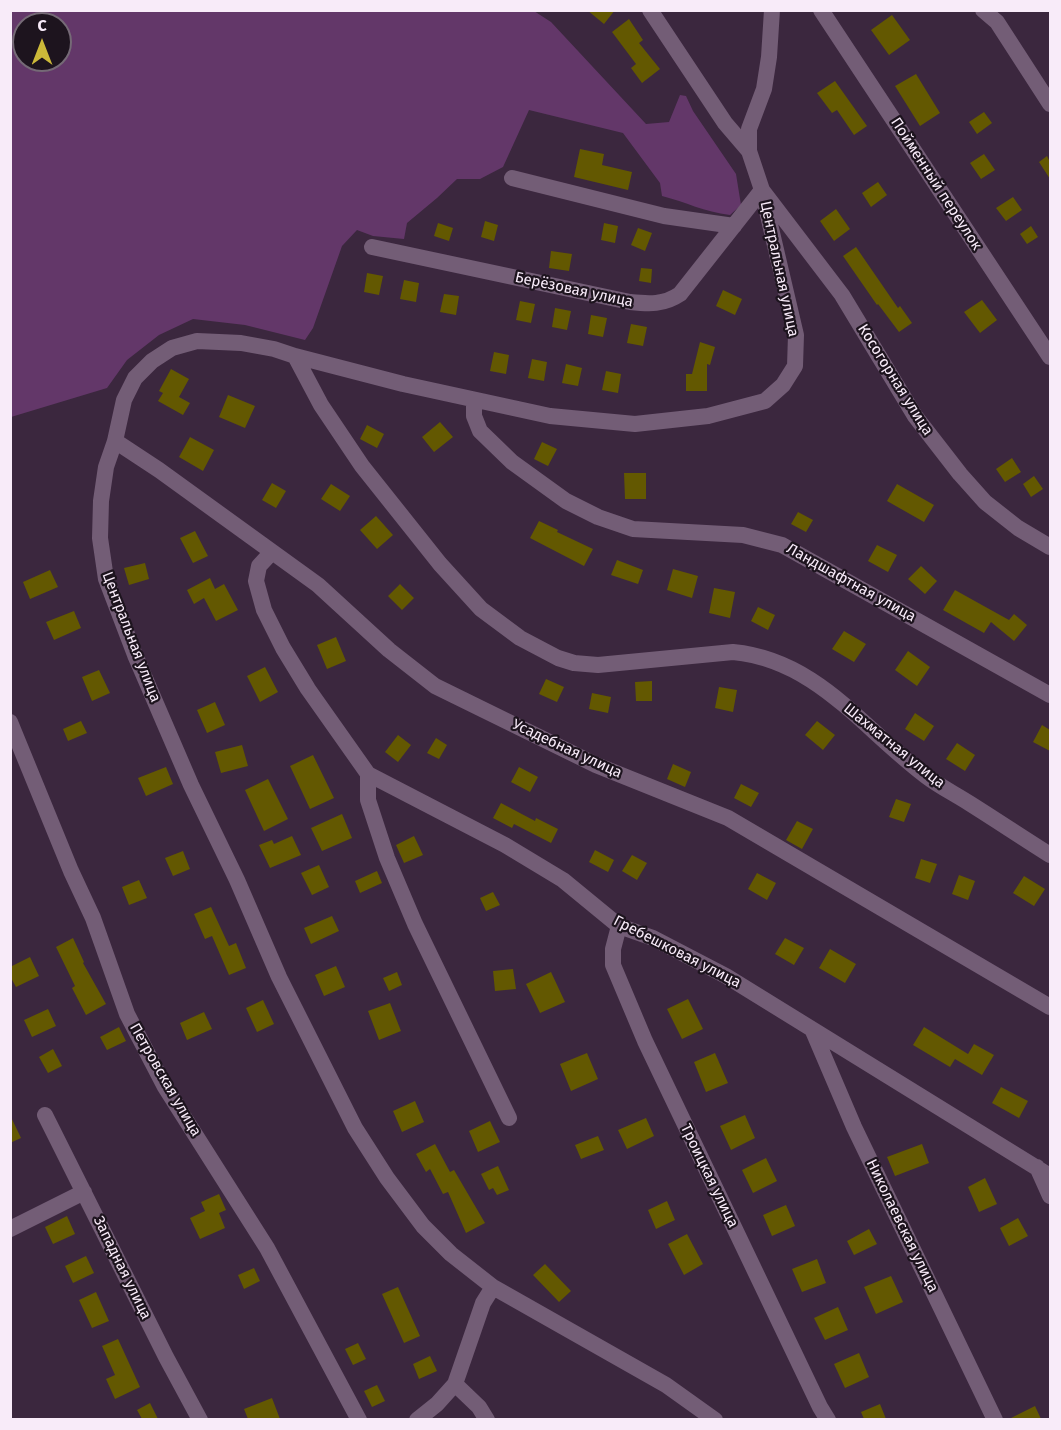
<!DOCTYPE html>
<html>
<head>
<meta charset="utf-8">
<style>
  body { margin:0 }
  #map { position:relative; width:1061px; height:1430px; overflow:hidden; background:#3b273e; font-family:"Fira Sans",sans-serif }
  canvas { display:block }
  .frame { position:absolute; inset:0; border:12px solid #f8ebf9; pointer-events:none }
  .north { position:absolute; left:12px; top:12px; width:60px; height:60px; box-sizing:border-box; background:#1d141e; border:2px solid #756a76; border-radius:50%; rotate:0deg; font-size:16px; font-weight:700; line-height:24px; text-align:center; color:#f8ebf9 }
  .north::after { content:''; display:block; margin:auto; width:21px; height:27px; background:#ccb939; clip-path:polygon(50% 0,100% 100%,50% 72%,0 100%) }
</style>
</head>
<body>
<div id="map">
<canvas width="1061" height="1430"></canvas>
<div class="frame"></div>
<div class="north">С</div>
</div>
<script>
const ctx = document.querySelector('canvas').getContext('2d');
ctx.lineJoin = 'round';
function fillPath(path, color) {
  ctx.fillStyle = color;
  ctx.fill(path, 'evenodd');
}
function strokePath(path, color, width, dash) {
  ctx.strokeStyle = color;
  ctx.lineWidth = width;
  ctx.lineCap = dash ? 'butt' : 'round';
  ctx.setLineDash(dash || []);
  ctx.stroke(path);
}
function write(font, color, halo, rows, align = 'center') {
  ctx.font = font + ' "Fira Sans",sans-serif';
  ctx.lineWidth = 4.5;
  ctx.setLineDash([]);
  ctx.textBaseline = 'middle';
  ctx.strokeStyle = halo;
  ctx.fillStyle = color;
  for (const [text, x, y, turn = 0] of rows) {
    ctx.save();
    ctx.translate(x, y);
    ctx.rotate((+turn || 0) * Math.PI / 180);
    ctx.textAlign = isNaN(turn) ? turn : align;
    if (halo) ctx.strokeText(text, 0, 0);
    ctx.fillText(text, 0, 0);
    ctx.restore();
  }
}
fillPath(new Path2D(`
  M11,11H534L551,22L646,124L669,122L680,95L686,96L693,111L736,174L741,205L730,215C704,212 686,202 662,196L660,183L623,133L529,110L503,167L480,179H457L437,198L407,223L404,239L373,236L357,230L342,246L313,328L305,340L245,325L193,319L159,335L127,360L107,388L11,417ZM24,24H60V60H24Z`), '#633769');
fillPath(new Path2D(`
  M587,10H615L604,24Z
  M892,15L910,40L889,55L871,30Z
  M629,19L643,40L639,43L660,69L642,83L631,68L636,64L612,32Z
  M916,74L940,113L920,126L895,86Z
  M835,81L867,126L854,135L837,110L832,113L817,93Z
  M984,112L992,123L977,134L969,122Z
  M580,149L604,154L602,165L632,172L628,190L574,177Z
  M984,154L995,170L981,179L970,163Z
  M1047,156L1050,162V179L1039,162Z
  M878,182L887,195L871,207L862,193Z
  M1013,197L1022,210L1006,221L996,208Z
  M836,209L850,229L834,241L820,221Z
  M485,221L498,225L494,241L481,237Z
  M438,223L453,228L449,241L434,236Z
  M604,223L618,226L615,243L601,240Z
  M1031,226L1038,237L1027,244L1020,234Z
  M638,228L652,233L645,251L631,245Z
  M856,247L898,308L900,306L912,323L899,332L878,304L877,305L843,256Z
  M551,251L572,254L569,271L549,268Z
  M641,268L652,269L651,283L639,281Z
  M367,273L383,276L379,295L364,292Z
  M404,280L419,283L416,302L400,299Z
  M723,290L742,299L735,315L716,306Z
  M444,294L459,296L456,315L440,312Z
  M982,300L997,320L980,333L964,312Z
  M520,301L535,304L531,323L516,320Z
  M555,308L571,311L567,330L552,327Z
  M591,315L607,318L603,337L588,334Z
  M631,324L647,327L643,346L627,343Z
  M700,342L715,347L710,365L707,364V391H686V374H692Z
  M494,352L509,355L506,374L490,371Z
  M532,359L547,362L544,381L528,378Z
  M566,364L582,368L578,386L562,383Z
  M171,369L189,379L179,397L190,403L183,415L158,401L163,393L159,391Z
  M606,371L621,374L618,393L602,390Z
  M228,395L255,406L245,428L219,417Z
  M440,422L453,437L434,452L422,437Z
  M367,425L384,434L377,448L360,439Z
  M190,437L214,450L203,471L179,457Z
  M542,442L557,449L548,466L534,459Z
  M1012,458L1021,472L1005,482L996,469Z
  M624,473H646V499H625Z
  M1034,476L1043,489L1031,497L1023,484Z
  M272,483L286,491L276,508L262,500Z
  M331,484L350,496L340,511L321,499Z
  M897,484L934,505L924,522L887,501Z
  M798,512L813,520L806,532L791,524Z
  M376,516L393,535L377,549L360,530Z
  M539,521L558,530L557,532L593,549L584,566L530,538Z
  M195,531L208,556L193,563L180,538Z
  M877,545L897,555L888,572L868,561Z
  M617,560L643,570L638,584L611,575Z
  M145,563L149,579L129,585L124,568Z
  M921,566L937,581L925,594L908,579Z
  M673,569L698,576L692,598L667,590Z
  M50,570L58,587L30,599L23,582Z
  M210,578L215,589L224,584L238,610L216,621L204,598L194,604L187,590Z
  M400,584L414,598L402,610L388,596Z
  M714,588L735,592L730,618L709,613Z
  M955,590L1009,620L1014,614L1027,625L1014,641L991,622L984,633L943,610Z
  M758,607L775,615L768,630L751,621Z
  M74,611L81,628L54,640L46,622Z
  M844,631L866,644L854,662L832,649Z
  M336,637L346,661L327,669L317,645Z
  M908,651L930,667L917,686L895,670Z
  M265,667L278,692L260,702L247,676Z
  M99,670L110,693L92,701L82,677Z
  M546,679L564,687L557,702L539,694Z
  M652,681V701H636L635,682Z
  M719,687L737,690L733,712L715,708Z
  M592,693L611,697L608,713L589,709Z
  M215,702L225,725L207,733L197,710Z
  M915,713L934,726L924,741L905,729Z
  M81,721L87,733L68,741L63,729Z
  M817,721L835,735L823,750L805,735Z
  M1042,725L1050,730V751L1033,742Z
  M398,735L411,745L398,762L385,752Z
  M436,738L447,745L439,759L427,753Z
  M957,743L975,755L965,771L946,759Z
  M242,745L248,766L221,773L215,752Z
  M313,755L334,798L310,809L290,766Z
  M673,764L691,772L685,787L667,779Z
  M166,767L173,784L146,796L138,778Z
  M519,767L538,777L530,792L511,782Z
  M268,779L288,819L264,831L245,790Z
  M741,784L759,793L751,807L734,798Z
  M896,799L911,804L904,822L889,817Z
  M501,803L535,821L536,818L558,829L551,843L514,824L512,828L493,818Z
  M342,814L352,838L322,851L311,828Z
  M797,821L813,829L802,849L786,840Z
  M292,836L301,855L270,868L259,845L272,840L274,844Z
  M414,836L423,855L404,863L396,845Z
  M595,850L614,860L608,872L589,862Z
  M183,851L190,869L173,876L165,858Z
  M632,855L647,863L637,880L622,871Z
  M921,859L937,864L930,883L915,878Z
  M319,865L329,887L312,895L301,873Z
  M377,871L382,883L360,893L355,881Z
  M757,873L776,883L767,900L748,889Z
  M959,875L975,881L968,900L952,894Z
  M1024,876L1045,889L1034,906L1013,893Z
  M139,880L147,898L129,905L122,887Z
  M493,892L500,905L486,911L480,898Z
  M211,907L229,946L236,943L246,968L229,975L212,936L205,939L194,914Z
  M332,916L339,931L311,944L304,928Z
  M73,938L84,962L83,963L106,1004L86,1015L72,988L75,986L56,947Z
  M785,938L804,948L794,965L775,954Z
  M830,949L856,964L845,983L819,968Z
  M30,957L39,976L16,987L10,976V967Z
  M336,966L345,987L324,996L315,975Z
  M513,969L516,989L495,991L493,971Z
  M397,972L402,985L389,991L383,978Z
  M551,972L565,1002L540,1013L526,984Z
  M688,999L703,1029L682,1039L667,1009Z
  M263,1000L274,1024L257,1032L246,1008Z
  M390,1003L401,1031L379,1040L368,1011Z
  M48,1009L56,1026L32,1037L24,1020Z
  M204,1012L212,1029L187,1040L180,1023Z
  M119,1027L126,1041L107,1050L100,1037Z
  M924,1027L968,1054L974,1044L994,1055L982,1075L955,1059L950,1067L913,1045Z
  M53,1049L62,1066L48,1073L39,1057Z
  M587,1053L598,1079L571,1091L560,1064Z
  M715,1053L728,1083L706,1092L694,1062Z
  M1001,1087L1028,1101L1019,1118L992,1103Z
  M415,1101L424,1122L402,1132L393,1111Z
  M10,1115L21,1138L10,1143Z
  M745,1115L755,1138L731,1150L720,1126Z
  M646,1118L654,1136L627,1149L618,1130Z
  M490,1121L500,1142L478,1152L469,1131Z
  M598,1136L604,1150L581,1159L575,1145Z
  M435,1144L450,1172L454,1170L485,1223L466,1233L448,1192L443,1194L430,1169L426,1172L416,1154Z
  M922,1144L929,1163L895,1176L887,1157Z
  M766,1158L777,1181L753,1193L742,1170Z
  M498,1166L509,1190L497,1195L493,1188L489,1190L481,1174Z
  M985,1178L997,1204L979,1212L968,1187Z
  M219,1194L226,1210L219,1213L225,1228L200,1239L190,1218L205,1211L201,1202Z
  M667,1201L675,1220L656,1229L648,1210Z
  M786,1205L795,1226L772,1236L763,1215Z
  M67,1216L75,1234L53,1244L45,1227Z
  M1018,1218L1028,1236L1009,1246L1000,1228Z
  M869,1229L877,1244L854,1255L847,1241Z
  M687,1234L703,1264L684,1275L668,1244Z
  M86,1256L94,1273L73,1283L65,1266Z
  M817,1259L826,1283L802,1292L792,1269Z
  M545,1264L571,1291L559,1302L533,1275Z
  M254,1268L260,1281L244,1289L238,1275Z
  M891,1276L903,1302L876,1314L864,1287Z
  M398,1287L420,1336L404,1343L382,1294Z
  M96,1292L109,1321L92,1328L79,1300Z
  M838,1307L848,1330L825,1340L814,1318Z
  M118,1339L140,1387L115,1399L106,1379L115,1375L102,1346Z
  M358,1343L366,1359L353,1365L345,1349Z
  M859,1353L869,1377L845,1388L834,1364Z
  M430,1356L437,1371L419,1379L413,1364Z
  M377,1385L385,1401L372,1407L364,1391Z
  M272,1398L280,1419H248L244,1409Z
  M150,1403L158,1419H142L137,1410Z
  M880,1404L886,1419H864L861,1412Z
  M1035,1406L1041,1419H1009Z`), '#635801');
strokePath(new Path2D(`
  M650,10L725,123L749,151
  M821,10L1050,357
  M983,10L997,22L1050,104
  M512,178L664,216L734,226
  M372,247L630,302C649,304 664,305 680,294L762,190L842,295L915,416L960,474L985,502L1018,528L1050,547
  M295,356L403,384L550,416L635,424L708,416L765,401L783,385L795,366L796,335L762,190L749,151V129L764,89L769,57L772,10
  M474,400V416L480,431L512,462L566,501L598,517L633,529L743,535L782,545L1050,695
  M115,441L159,470L318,585L389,650L435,686L596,765L728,818L1050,1007
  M271,553L259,566L256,581L264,610L283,648L308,689L368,774L505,845L563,880L619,926L653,938L726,976L1050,1176
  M10,722L71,871L93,918L127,1014L165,1087L267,1248L359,1420
  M368,774V800L387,858L415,924L509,1118
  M619,926L613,949V965L645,1041L820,1407L828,1420
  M813,1031L854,1127L995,1420
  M45,1115L166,1357L200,1420
  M1037,1167L1050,1196
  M10,1229L84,1192
  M455,1384L479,1407L487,1420
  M417,1420L437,1404L455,1384L483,1303L493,1287
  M715,1420L666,1385L493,1287L451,1254L423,1226L387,1178L355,1128L279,977L237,880L191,785L135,655L106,579L100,538L101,501L106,467L115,441L124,400L135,378L152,361L172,348L197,341L241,343L274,349L295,356L321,405L362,466L440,564L481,609L520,638L558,658L574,663L598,665L733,652C817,660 862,728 926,776C939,786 955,794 969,803C996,820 1023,838 1050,855`), '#735d76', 16);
write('15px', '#f8ebf9', '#1d141e', [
  ["Пойменный переулок",936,184,57],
  ["Центральная улица",779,269,78],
  ["Берёзовая улица",574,290,12],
  ["Косогорная улица",895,380,58],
  ["Ландшафтная улица",851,583,29],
  ["Центральная улица",131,637,69],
  ["Шахматная улица",894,746,39],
  ["Усадебная улица",567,749,25],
  ["Гребешковая улица",677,952,27],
  ["Петровская улица",165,1080,60],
  ["Троицкая улица",709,1176,64],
  ["Николаевская улица",902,1226,64],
  ["Западная улица",122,1268,64]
]);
</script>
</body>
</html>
